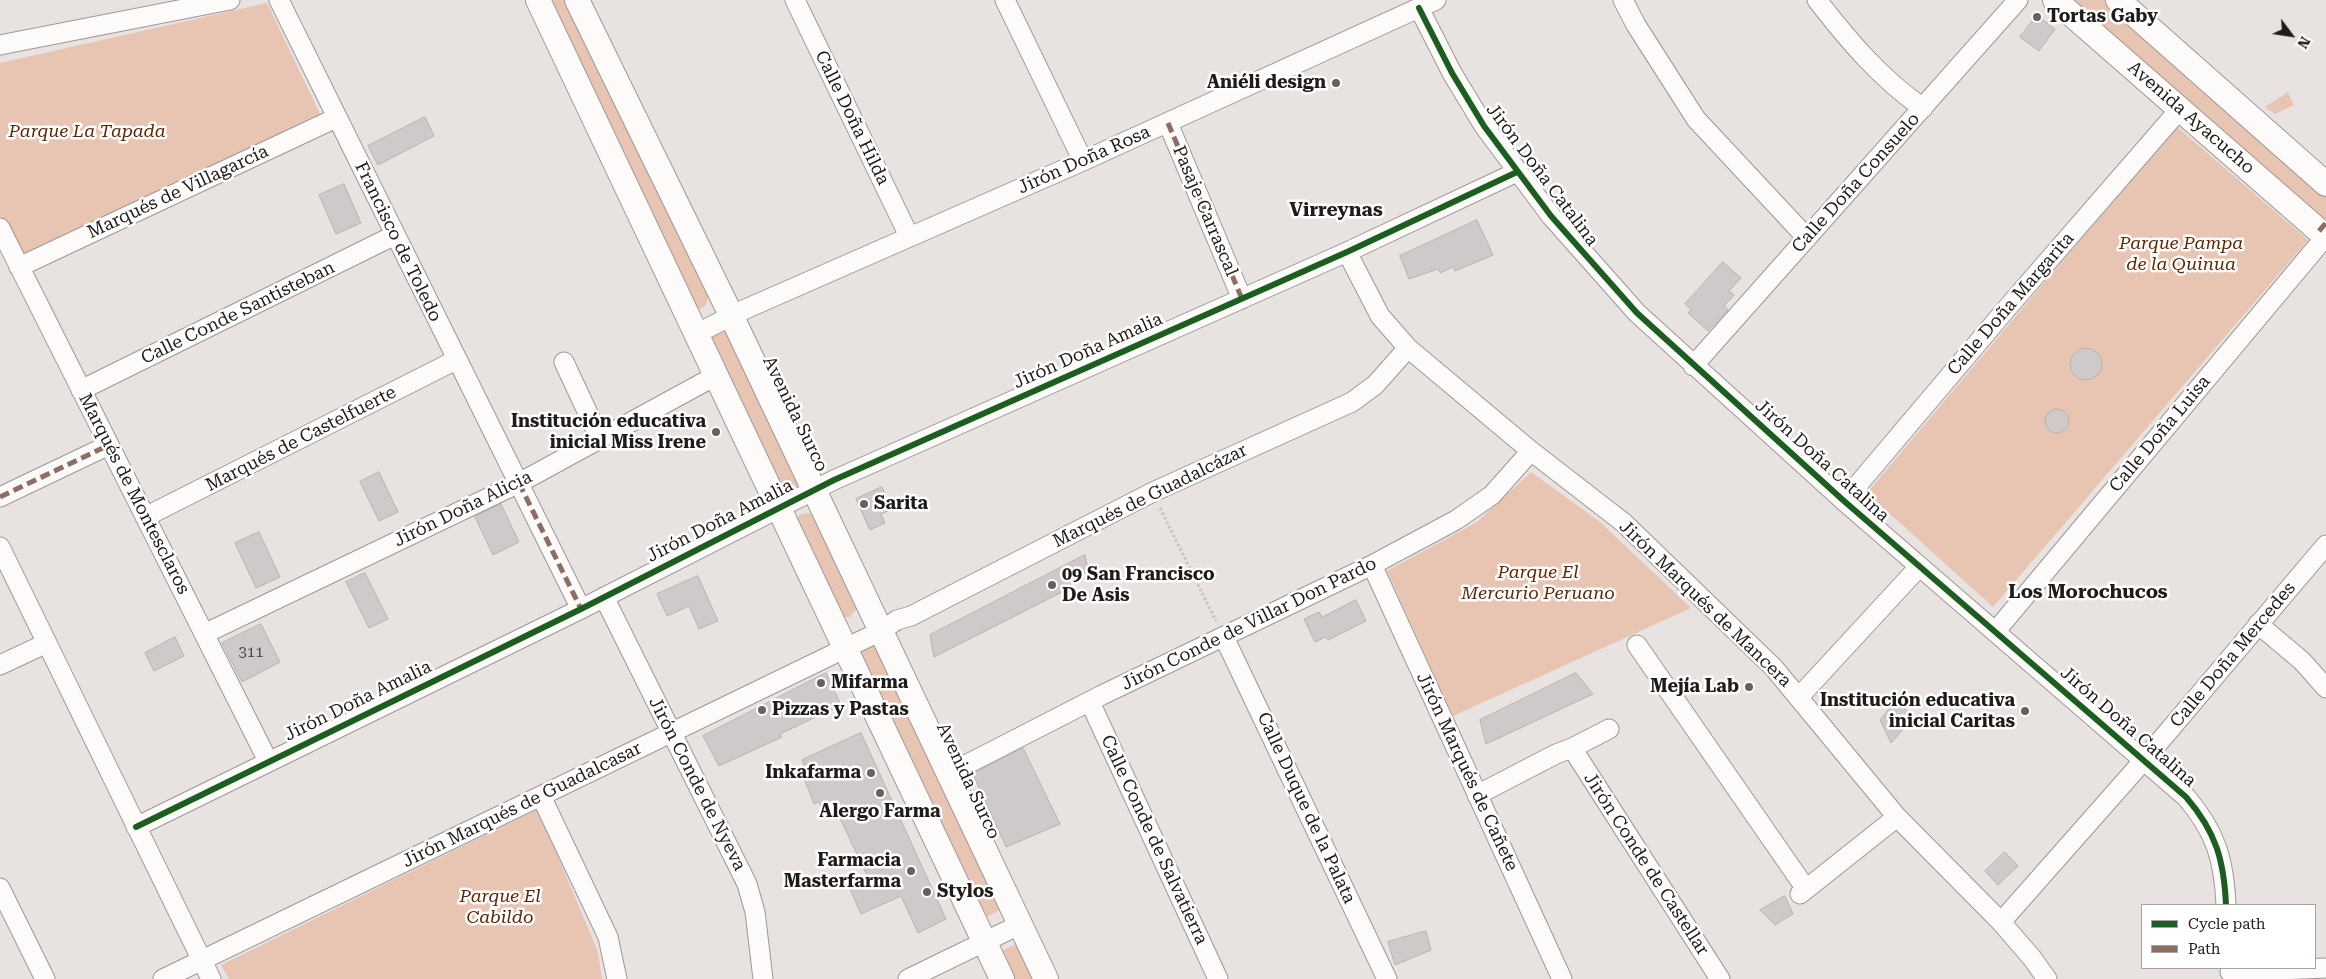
<!DOCTYPE html>
<html>
<head>
<meta charset="utf-8">
<style>
  body { margin:0 }
  #map { position:relative; width:2326px; height:979px; overflow:hidden; background:#e8e2e0; font-family:"Roboto Serif",serif }
  canvas { display:block }
  .legend { position:absolute; left:2141px; top:904px; width:175px; height:65px; box-sizing:border-box; background:#fff; border:1px solid #a5a4a3; margin:0; padding:6px 9px; list-style:none; font-size:15px; color:#1f1b19 }
  .legend li { display:flex; align-items:center; gap:10px; height:25px }
  .legend b { width:25px; border:1px solid #a5a4a3 }
  .north { position:absolute; left:2266px; top:10px; width:50px; height:50px; -webkit-text-stroke:4px #fff; paint-order:stroke; rotate:121deg; font-size:14px; font-weight:700; line-height:20px; text-align:center; color:#1f1b19 }
  .north::after { content:''; display:block; margin:auto; width:18px; height:22px; background:#1f1b19; clip-path:polygon(50% 0,100% 100%,50% 72%,0 100%) }
</style>
</head>
<body>
<div id="map">
<canvas width="2326" height="979"></canvas>
<ul class="legend">
<li><b style="height:6px;background:#1b5e20"></b>Cycle path</li>
<li><b style="height:6px;background:#8d6e63"></b>Path</li>
</ul>
<div class="north">N</div>
</div>
<script>
const ctx = document.querySelector('canvas').getContext('2d');
ctx.lineJoin = 'round';
function fillPath(path, color) {
  ctx.fillStyle = color;
  ctx.fill(path, 'evenodd');
}
function strokePath(path, color, width, dash) {
  ctx.strokeStyle = color;
  ctx.lineWidth = width;
  ctx.lineCap = dash ? 'butt' : 'round';
  ctx.setLineDash(dash || []);
  ctx.stroke(path);
}
function write(font, color, halo, rows, align = 'center') {
  ctx.font = font + ' "Roboto Serif",serif';
  ctx.lineWidth = 5;
  ctx.setLineDash([]);
  ctx.textBaseline = 'middle';
  ctx.strokeStyle = halo;
  ctx.fillStyle = color;
  for (const [text, x, y, turn = 0] of rows) {
    ctx.save();
    ctx.translate(x, y);
    ctx.rotate((+turn || 0) * Math.PI / 180);
    ctx.textAlign = isNaN(turn) ? turn : align;
    if (halo) ctx.strokeText(text, 0, 0);
    ctx.fillText(text, 0, 0);
    ctx.restore();
  }
}
fillPath(new Path2D(`
  M546,0H568L708,296L706,305L699,309L689,305Z
  M2060,0H2106L2326,194V233Z
  M267,3L322,118L20,258L0,216V63Z
  M2288,92L2294,105L2275,114L2265,107Z
  M2176,126L2308,240L1993,607L1867,493Z
  M722,332L731,334L803,480C796,490 791,494 779,493L709,347L712,336Z
  M1531,472L1600,522L1691,608L1453,716L1387,571L1477,522Z
  M805,513L815,514L859,606L850,617H844L838,613L794,524L798,516Z
  M878,643L1004,908L985,918L857,653Z
  M538,809L598,952L602,979H229L221,965Z
  M1017,944L1034,979H1010L997,953Z`), '#e8c4b2');
const building = new Path2D(`
  M2037,15L2055,29L2039,51L2020,37Z
  M425,117L434,136L378,165L368,146Z
  M344,184L361,223L336,234L319,195Z
  M1477,220L1493,255L1455,271L1453,267L1440,273L1438,269L1409,279L1400,256Z
  M1723,262L1741,278L1729,291L1734,295L1724,306L1728,310L1708,331L1688,313L1691,309L1685,304Z
  M2070 364a16 16 0 1 1 32 0a16 16 0 1 1-32 0Z
  M2045 421a12 12 0 1 1 24 0a12 12 0 1 1-24 0Z
  M379,472L398,512L379,521L360,482Z
  M882,487L892,509L881,514L885,523L870,530L856,499Z
  M501,504L519,542L493,555L475,517Z
  M259,532L280,577L256,588L235,543Z
  M1085,555L1088,570L1070,588L934,657L930,635Z
  M365,573L388,619L369,628L346,582Z
  M698,576L718,621L699,629L689,606L667,616L657,594Z
  M1356,600L1366,621L1328,640L1326,637L1315,642L1304,619L1319,612L1322,617Z
  M261,624L280,662L242,682L222,643Z
  M175,637L184,656L154,671L145,653Z
  M826,673L841,705L780,734L782,737L719,766L703,736Z
  M1576,673L1593,694L1486,744L1480,720Z
  M1896,701L1914,717L1891,743L1880,720Z
  M861,733L946,919L918,933L901,896L861,914L850,889L869,880L832,801L821,806L819,802L814,804L800,768L804,765L802,760Z
  M1023,748L1060,824L1006,847L973,774Z
  M2005,852L2018,866L1998,885L1985,871Z
  M1785,896L1793,914L1775,925L1760,910Z
  M1426,931L1431,950L1395,965L1388,942Z`);
fillPath(building, '#cfcac9');
strokePath(building, '#b7b3b1', 1);
const minor = new Path2D(`
  M279,0L581,609
  M795,0L909,236
  M1005,0L1083,161
  M1623,0L1636,25L1696,119L1807,238
  M1817,0C1848,40 1881,79 1923,108
  M1419,8L1452,73L1484,126L1551,216L1637,313L1844,501L2186,797C2216,832 2224,860 2226,905
  M0,45L230,0
  M1168,123L1242,299
  M0,228L268,761
  M1347,252L1380,316L1408,348L1531,451L1624,523L1774,668L1897,817L2001,922L2032,958L2047,979
  M19,267L336,118
  M696,334L741,311L1083,161L1436,0
  M564,362L600,439
  M1693,366L2018,0
  M81,390L395,235
  M0,497L109,445
  M1844,501L2008,307L2180,109
  M145,517L456,360
  M0,547L211,979
  M1372,565L1562,979
  M604,597L747,884L755,912L763,979
  M2258,624L2302,661L2326,688
  M1995,632L2326,236
  M204,634L519,483L717,375
  M1224,637L1387,979
  M1637,645L1806,889
  M0,665L47,643
  M1799,697L1919,567
  M1090,702L1218,979
  M1572,748L1720,979
  M948,774L1102,695L1372,565L1456,520L1492,495L1531,451
  M1477,795L1556,754L1572,748L1609,729
  M541,796L608,937L617,979
  M136,827L581,609L834,480L1347,252L1517,172
  M0,888L45,979
  M1800,894L1897,817
  M2001,922L2144,760L2326,545
  M2230,972L2326,968
  M163,979L881,631L897,620L911,616L1153,492L1352,402L1375,385L1408,348
  M908,979L1019,925`);
const major = new Path2D(`
  M538,0L1002,979
  M577,0L732,317L1046,979
  M2055,0L2326,237
  M2118,0L2326,184`);
strokePath(minor, '#9c9896', 21);
strokePath(major, '#9c9896', 26);
strokePath(new Path2D(`
  M1160,508L1216,621`), '#c6c4c3', 3, [2.5, 2.5]);
strokePath(minor, '#fcfbfa', 19);
strokePath(major, '#fcfbfa', 24);
strokePath(new Path2D(`
  M1168,123L1242,299
  M2319,231L2326,223
  M519,483L581,609
  M0,497L109,445`), '#8d6e63', 5, [10, 5]);
strokePath(new Path2D(`
  M1419,8L1452,73L1484,126L1551,216L1637,313L1844,501L2186,797C2216,832 2224,860 2226,905
  M136,827L581,609L834,480L1347,252L1517,172`), '#1b5e20', 6);
for (const [x, y, r, color] of [
  [2037,17,5,"#65615f"],
  [1336,83,5,"#65615f"],
  [716,432,5,"#65615f"],
  [864,504,5,"#65615f"],
  [1052,585,5,"#65615f"],
  [821,683,5,"#65615f"],
  [1749,687,5,"#65615f"],
  [762,710,5,"#65615f"],
  [2025,711,5,"#65615f"],
  [871,773,5,"#65615f"],
  [880,793,5,"#65615f"],
  [911,871,5,"#65615f"],
  [927,892,5,"#65615f"]
]) {
  const dot = new Path2D();
  dot.arc(x, y, r, 0, 2 * Math.PI);
  ctx.fillStyle = color;
  ctx.fill(dot);
  strokePath(dot, '#fff', 2);
}
write('15px', '#4c4846', null, [
  ["311",251,653]
]);
write('bold 18px', '#1f1b19', '#fff', [
  ["Tortas Gaby",2047,17],
  ["Aniéli design",1326,83,"right"],
  ["Institución educativa",706,422,"right"],
  ["inicial Miss Irene",706,443,"right"],
  ["Sarita",874,504],
  ["09 San Francisco",1062,575],
  ["De Asis",1062,596],
  ["Mifarma",831,683],
  ["Mejía Lab",1739,687,"right"],
  ["Institución educativa",2015,701,"right"],
  ["inicial Caritas",2015,722,"right"],
  ["Pizzas y Pastas",772,710],
  ["Inkafarma",861,773,"right"],
  ["Alergo Farma",880,812,"center"],
  ["Farmacia",901,861,"right"],
  ["Masterfarma",901,882,"right"],
  ["Stylos",937,892]
], 'left');
write('18px', '#1f1b19', '#fff', [
  ["Calle Doña Hilda",852,118,64],
  ["Avenida Ayacucho",2191,118,41],
  ["Jirón Doña Rosa",1084,160,-24],
  ["Jirón Doña Catalina",1542,175,53],
  ["Calle Doña Consuelo",1856,183,-48],
  ["Marqués de Villagarcía",178,192,-25],
  ["Pasaje Carrascal",1205,211,67],
  ["Francisco de Toledo",398,242,64],
  ["Calle Doña Margarita",2011,304,-49],
  ["Calle Conde Santisteban",238,313,-26],
  ["Jirón Doña Amalia",1088,351,-24],
  ["Avenida Surco",795,414,64],
  ["Calle Doña Luisa",2160,434,-50],
  ["Marqués de Castelfuerte",301,439,-27],
  ["Jirón Doña Catalina",1822,461,42],
  ["Marqués de Montesclaros",134,494,63],
  ["Marqués de Guadalcázar",1150,496,-26],
  ["Jirón Doña Alicia",463,509,-26],
  ["Jirón Doña Amalia",720,521,-27],
  ["Jirón Marqués de Mancera",1705,604,44],
  ["Jirón Conde de Villar Don Pardo",1249,624,-26],
  ["Calle Doña Mercedes",2233,655,-50],
  ["Jirón Doña Amalia",358,701,-26],
  ["Jirón Doña Catalina",2128,727,41],
  ["Jirón Marqués de Cañete",1467,772,65],
  ["Avenida Surco",968,781,65],
  ["Jirón Conde de Nyeva",697,784,63],
  ["Jirón Marqués de Guadalcasar",522,805,-26],
  ["Calle Duque de la Palata",1306,808,65],
  ["Calle Conde de Salvatierra",1154,840,65],
  ["Jirón Conde de Castellar",1646,864,57]
]);
write('italic 18px', '#5d2703', '#fff', [
  ["Parque La Tapada",87,132],
  ["Parque Pampa",2181,244],
  ["de la Quinua",2181,265],
  ["Parque El",1538,573],
  ["Mercurio Peruano",1538,594],
  ["Parque El",500,897],
  ["Cabildo",500,918]
]);
write('bold 19px', '#1f1b19', '#fff', [
  ["Virreynas",1336,210],
  ["Los Morochucos",2088,592]
]);
</script>
</body>
</html>
